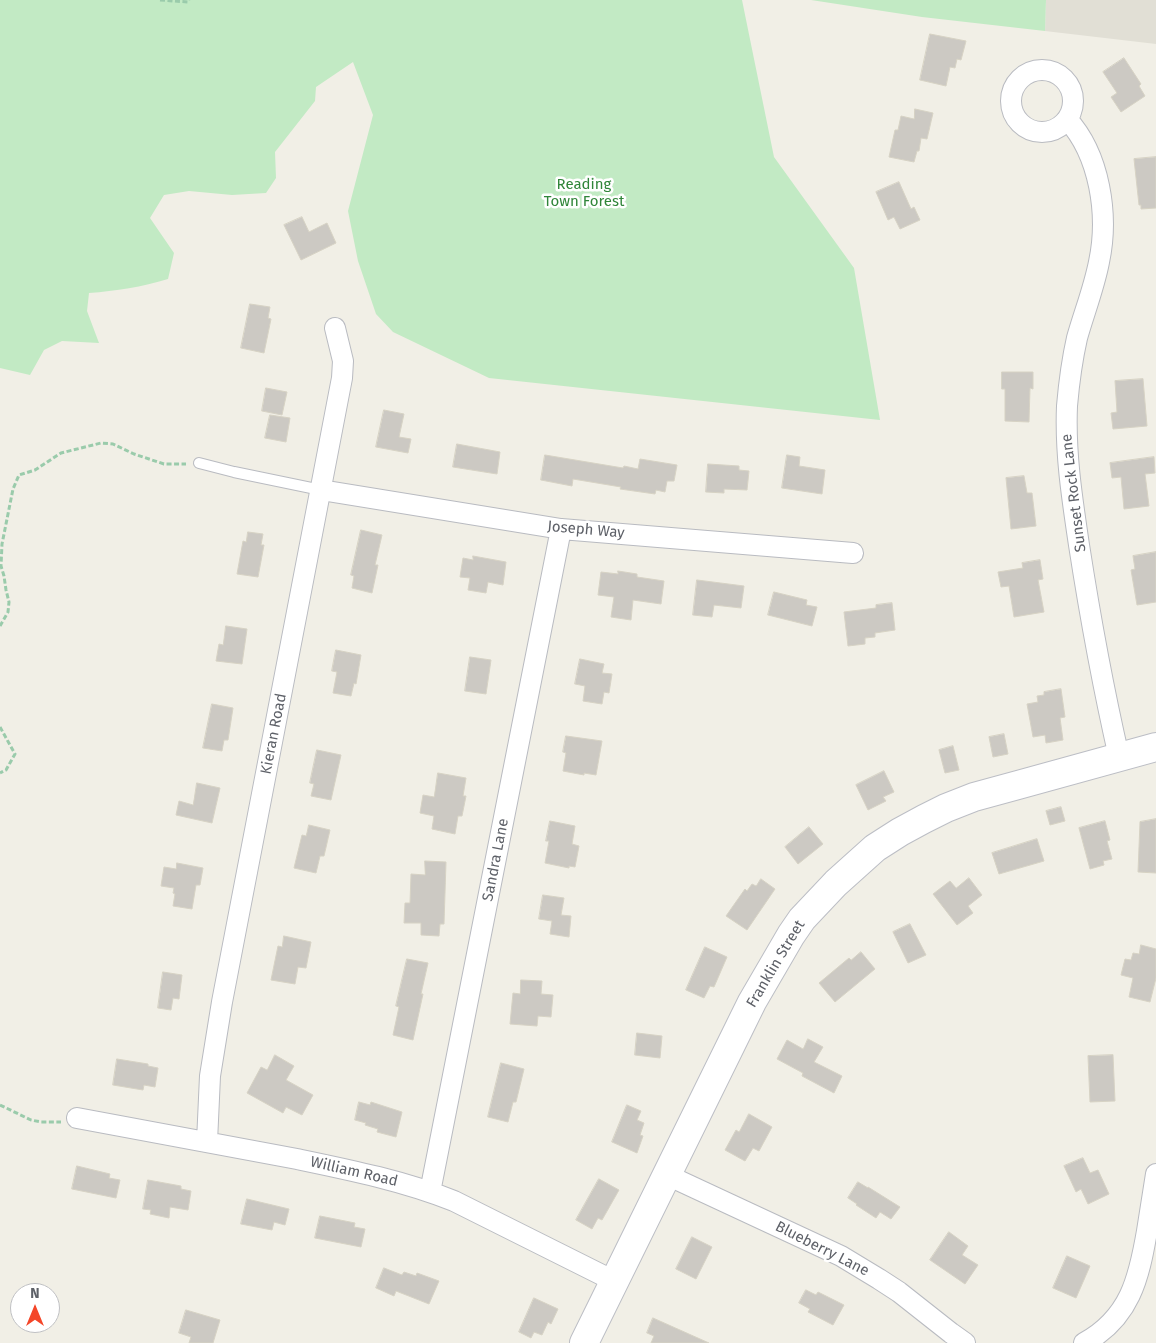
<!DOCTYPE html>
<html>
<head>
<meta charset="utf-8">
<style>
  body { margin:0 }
  #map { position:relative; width:1156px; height:1343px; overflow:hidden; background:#f1efe6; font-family:"Fira Sans",sans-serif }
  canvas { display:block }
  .north { position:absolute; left:10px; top:1283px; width:50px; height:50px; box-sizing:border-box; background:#fff; border:1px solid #bfc0c3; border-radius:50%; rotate:0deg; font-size:14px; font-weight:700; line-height:20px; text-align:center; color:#5e6168 }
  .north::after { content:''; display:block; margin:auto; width:18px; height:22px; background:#f44629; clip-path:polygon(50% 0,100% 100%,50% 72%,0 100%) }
</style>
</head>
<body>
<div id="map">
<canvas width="1156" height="1343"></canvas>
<div class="north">N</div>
</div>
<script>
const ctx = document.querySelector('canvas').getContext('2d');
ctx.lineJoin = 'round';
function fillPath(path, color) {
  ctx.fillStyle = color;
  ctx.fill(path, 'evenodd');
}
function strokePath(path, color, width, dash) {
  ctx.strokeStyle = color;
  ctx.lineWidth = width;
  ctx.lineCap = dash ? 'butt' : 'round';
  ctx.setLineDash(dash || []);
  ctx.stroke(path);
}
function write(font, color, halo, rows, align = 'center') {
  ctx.font = font + ' "Fira Sans",sans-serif';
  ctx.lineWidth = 5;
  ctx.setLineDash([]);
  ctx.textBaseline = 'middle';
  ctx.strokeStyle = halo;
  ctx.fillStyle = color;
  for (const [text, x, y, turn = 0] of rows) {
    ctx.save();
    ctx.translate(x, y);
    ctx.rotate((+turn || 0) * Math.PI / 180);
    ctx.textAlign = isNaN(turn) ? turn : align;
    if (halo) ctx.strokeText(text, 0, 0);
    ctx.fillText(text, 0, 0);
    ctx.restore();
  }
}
fillPath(new Path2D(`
  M1046,0H1156V44L1045,31Z`), '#e1dfd5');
fillPath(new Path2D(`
  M0,0H742L774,157L854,268L880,420L489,378L393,332L376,314L358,261L348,211L373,115L353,62L316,87L315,101L275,152L276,178L266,193L232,195L189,191L164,195L150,218L174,253L168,279C142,287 116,291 89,293L87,311L99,343L62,341L44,350L30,375L0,368Z
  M811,0H1046L1045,31L922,17Z`), '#c2eac4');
const building = new Path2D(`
  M930,34L966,41L961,60L957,59L955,68L950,67L946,86L920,80Z
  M1124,58L1141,84L1139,86L1145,96L1121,112L1111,97L1117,93L1103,72Z
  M915,109L933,113L927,139L921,138L919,151H917L914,162L889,157L895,130H898L901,116L914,119Z
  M1156,157V208L1141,209V205H1139L1134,159Z
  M899,182L911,209L914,207L920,220L900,229L894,217L888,220L876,192Z
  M302,217L309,232L327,223L336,243L301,260L284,225Z
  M250,304L270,307L268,318L271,319L264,353L241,348Z
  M1002,372H1033V389L1030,388L1029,422L1005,421V389H1002Z
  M1143,379L1147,426L1113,429L1111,413L1117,412L1115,381Z
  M266,388L287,392L282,415L262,411Z
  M384,410L404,414L399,437L411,439L408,453L376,447Z
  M270,415L290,418L286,442L265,438Z
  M457,444L500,452L497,474L453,467Z
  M545,455L623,468L624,466L638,469L640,459L677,465L674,481H667L665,492L656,490L655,494L620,489L621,487L573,479L572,486L541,480Z
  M787,455L800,457L799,466L825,470L822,494L782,488Z
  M1154,457L1155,473L1145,474L1149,506L1124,509L1121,477L1112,478L1110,463Z
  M708,464L739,466V470L749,471L747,490L724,489V493L706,492Z
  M1024,476L1027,493H1032L1036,526L1011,529L1006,478Z
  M361,530L382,535L375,565H378L372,593L352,588L354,576L351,575Z
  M248,532L263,534L261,545H264L258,577L237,574L243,541L246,542Z
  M1156,552V602L1137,605L1131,570L1135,569L1133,556Z
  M473,556L506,562L503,585L488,582L486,593L468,590L470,578L460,577L463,558L473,560Z
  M1040,560L1043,579L1038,580L1044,612L1014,617L1009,586L1001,587L998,572L1023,568L1022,563Z
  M618,571L637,574V577L664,581L661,604L633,600L631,620L611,617L614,597L598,595L601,572L618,574Z
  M697,580L744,586L741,608L714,605L712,617L693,615Z
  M774,592L807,600L806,605L817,607L812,626L768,615Z
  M892,603L895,630L875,633V637L865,638V644L848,646L844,612L876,608V605Z
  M226,626L247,629L242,664L216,661L219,644L223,645Z
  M336,650L361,655L356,684L354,683L351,696L333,693L337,672L332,671Z
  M470,657L491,660L486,694L465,691Z
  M580,659L604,664L602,673L612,674L609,693L604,692L602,704L583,701L585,686L575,684Z
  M1061,689L1065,717L1060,718L1063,740L1046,743L1045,735L1033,737L1027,704L1038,702L1037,696L1044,695V692Z
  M212,704L233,708L228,740H224L222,751L203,748Z
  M1004,734L1008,754L993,757L989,737Z
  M566,736L602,741L596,775L584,773V775L563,771L566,753L563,752Z
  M953,746L959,770L945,773L939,750Z
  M317,750L341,755L331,800L311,796L314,784L310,783Z
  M884,771L894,792L883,797L886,801L868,810L856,785Z
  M438,773L466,778L463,796H466L462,816H458L455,834L432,829L434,816L420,813L423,795L434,797Z
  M197,783L220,788L212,823L176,815L179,801L193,805Z
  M1061,807L1065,821L1050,825L1046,811Z
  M1156,819V873L1138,872L1140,822Z
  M550,821L575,826L572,844L579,846L575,867L569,866V868L545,863L549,841H546Z
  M1105,821L1110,840L1107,841L1112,859L1103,861L1104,865L1090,869L1079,828Z
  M309,825L330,830L324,856H320L316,873L294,868L302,835L306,836Z
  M809,827L823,844L798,864L785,847Z
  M1037,839L1044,861L999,874L992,853Z
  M425,861L446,862L444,924H440L439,936L421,935V923H404L405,903H410L411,874L425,875Z
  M177,863L203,868L200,885H196L192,909L173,906L175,894L173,893L174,888L161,886L164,867L176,869Z
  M969,878L982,895L968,906L973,913L957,925L933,894L950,881L956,888Z
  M761,879L775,889L747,930L726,916L745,889L747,891L752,884L756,886Z
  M543,895L564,898L561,915L571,916L569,937L550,934L552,921L539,919Z
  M910,924L926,955L908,963L893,932Z
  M284,936L311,942L306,968L298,967L295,984L271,980L278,946L282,947Z
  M1141,945L1156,949V978L1150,1002L1129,997L1133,978L1121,975L1125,959L1131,960L1133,953L1139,954Z
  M705,947L727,957L714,987L710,986L704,998L686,990Z
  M861,952L875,969L835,1002L819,983L849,958L851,960Z
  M407,959L428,963L421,994H423L413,1040L393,1035L399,1007L396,1006Z
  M163,972L182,975L179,999L173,998L171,1010L158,1008Z
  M521,980L542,981L541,994L553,995L551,1017L538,1016L537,1026L510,1024L513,993L520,994Z
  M637,1033L662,1036L660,1058L635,1055Z
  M808,1039L823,1047L814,1062L842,1076L834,1093L802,1076L803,1073L777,1059L787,1040L803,1049Z
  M275,1055L294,1066L286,1080L313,1095L302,1115L286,1107L283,1113L247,1093L261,1067L267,1070Z
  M1113,1055L1115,1101L1090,1102L1088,1056Z
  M117,1059L148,1064V1066L158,1068L155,1087L144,1085L143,1090L113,1085Z
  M501,1063L524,1069L516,1102H513L508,1122L488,1117Z
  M359,1102L370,1105L371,1102L402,1112L396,1137L377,1132L378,1129L365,1125L366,1123L355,1120Z
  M627,1105L641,1111L637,1120L644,1123L640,1135L643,1136L637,1153L612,1142Z
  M749,1114L772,1127L759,1151L753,1148L745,1161L725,1150L736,1130L739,1132Z
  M1083,1158L1090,1173L1098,1170L1109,1194L1088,1204L1081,1189L1076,1192L1064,1166Z
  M77,1166L110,1174L109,1178L120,1180L116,1198L72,1189Z
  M599,1179L619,1190L602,1220L598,1218L592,1229L576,1220Z
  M148,1180L181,1186V1189L191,1191L188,1210L170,1207L169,1218L150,1214L151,1210L143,1209Z
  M858,1182L868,1188V1187L900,1207L891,1219L880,1212L876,1218L856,1205L857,1204L848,1198Z
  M247,1199L289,1209L285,1225L274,1222L272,1230L241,1224Z
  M320,1216L355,1223L354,1227L365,1229L361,1247L315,1238Z
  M949,1232L968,1246L962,1255L978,1265L965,1284L930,1260Z
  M692,1237L712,1247L696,1279L676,1269Z
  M1067,1256L1090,1266L1076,1298L1053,1288Z
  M384,1268L402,1275L404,1272L416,1276L417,1273L439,1281L429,1304L396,1291L394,1296L376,1288Z
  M806,1290L816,1295L818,1292L844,1305L833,1325L808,1312L810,1309L799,1303Z
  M534,1298L558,1309L551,1324L548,1322L542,1335L534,1332L531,1338L519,1332Z
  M186,1310L220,1320L213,1343H189L191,1337L179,1333Z
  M653,1318L709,1343H651L654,1336L647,1333Z`);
fillPath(building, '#ccc9c3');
strokePath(building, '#d6d2c4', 1);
const service = new Path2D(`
  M199,463L234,472L321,490`);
const minor = new Path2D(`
  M1011 101a31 31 0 1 1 62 0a31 31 0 1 1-62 0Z
  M1067,119C1100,155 1109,215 1099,262C1094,288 1084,313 1077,338C1072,360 1069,383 1067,406C1065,453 1072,498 1079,545C1090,616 1103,687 1119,757
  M321,490L561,529L853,553
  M77,1118C150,1132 224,1145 297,1159C350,1170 404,1181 454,1201L614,1281
  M207,1142L210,1076L222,1002L342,378L343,361L335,328
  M667,1175L841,1256L879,1279L899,1292L951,1333L965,1343
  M430,1192L561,529
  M1084,1343C1130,1318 1139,1278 1147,1231C1150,1212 1153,1193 1156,1174`);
const secondary = new Path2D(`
  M584,1343L752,1002L791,935L802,919L836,883L875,848L900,832L924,819L946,808L974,797L1018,785L1156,747`);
strokePath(service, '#b9bbc1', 12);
strokePath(minor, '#b9bbc1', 22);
strokePath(secondary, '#bcbec5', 30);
strokePath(new Path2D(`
  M160,0L188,2L189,0
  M0,626L8,612L9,602L6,590L4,576L1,566L2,544L13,489L19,475L35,470L61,453L101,443L113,444L134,454L164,464H186
  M0,727L15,754L6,770L0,773
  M0,1105L31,1120L41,1122H61`), '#9acbab', 3, [5, 2.5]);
strokePath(service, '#fff', 10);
strokePath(minor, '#fff', 20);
strokePath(secondary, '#fff', 28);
write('15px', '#308539', '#fff', [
  ["Reading",584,185],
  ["Town Forest",584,202]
]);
write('15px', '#5e6168', '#fff', [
  ["Sunset Rock Lane",1074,493,-97],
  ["Joseph Way",586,530,5],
  ["Kieran Road",274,734,-79],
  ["Sandra Lane",496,860,-79],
  ["Franklin Street",776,964,-59],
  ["William Road",354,1172,13],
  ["Blueberry Lane",822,1249,27]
]);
</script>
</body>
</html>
